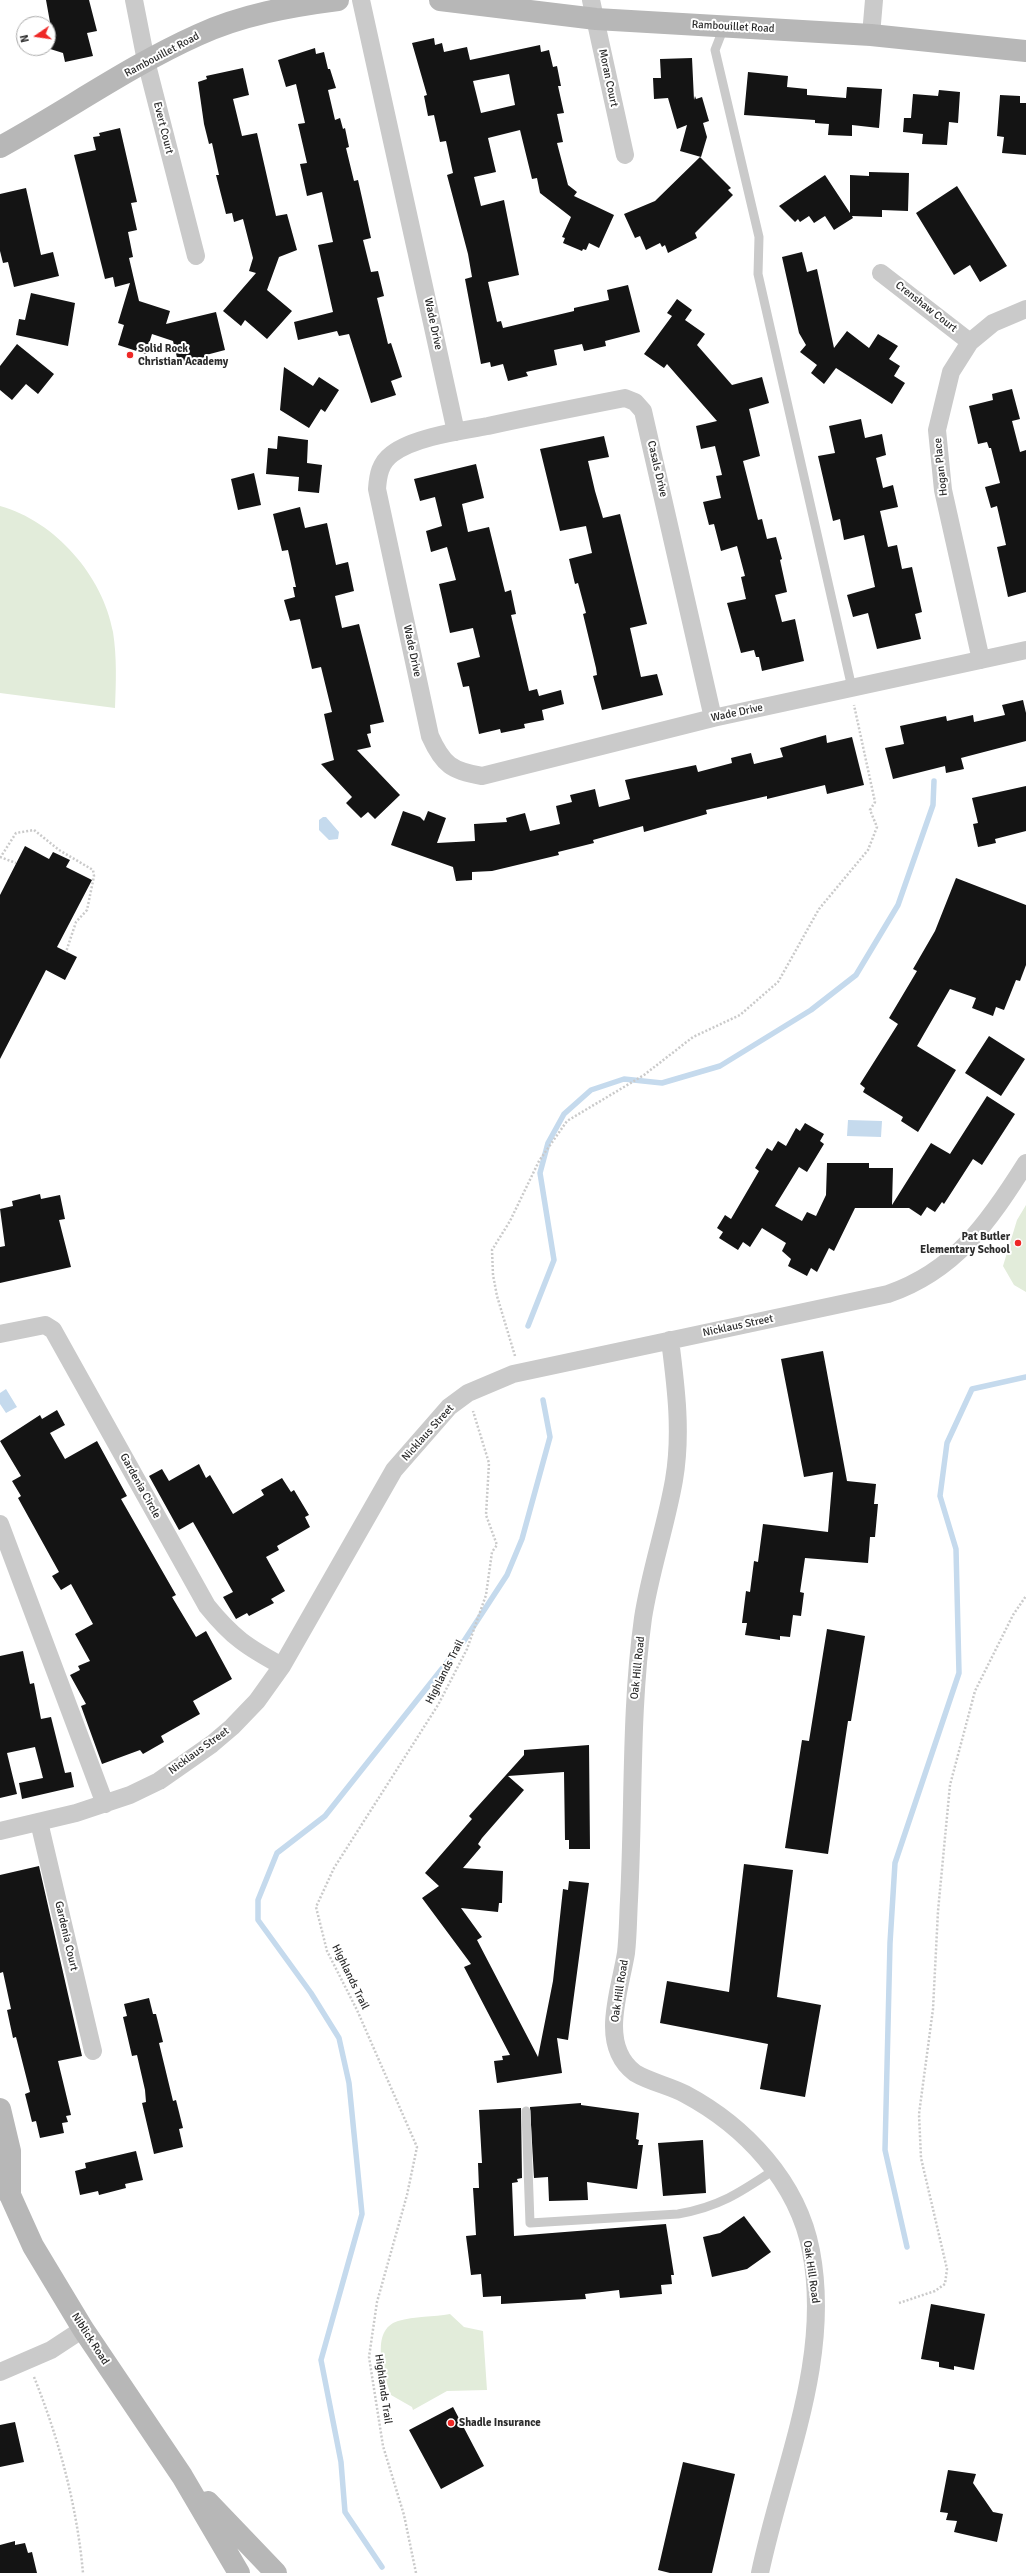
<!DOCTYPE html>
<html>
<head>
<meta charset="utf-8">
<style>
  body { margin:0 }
  #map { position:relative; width:1026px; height:2573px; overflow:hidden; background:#fff; font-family:Signika,sans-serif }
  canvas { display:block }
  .north { position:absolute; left:16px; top:16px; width:40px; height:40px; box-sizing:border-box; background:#fff; border:1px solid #ababab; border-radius:50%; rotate:257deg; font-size:11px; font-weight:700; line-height:16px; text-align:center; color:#2d2d2d }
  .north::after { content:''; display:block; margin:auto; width:14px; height:18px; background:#ee2826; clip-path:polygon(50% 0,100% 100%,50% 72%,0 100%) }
</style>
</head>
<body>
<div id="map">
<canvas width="1026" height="2573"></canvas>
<div class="north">N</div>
</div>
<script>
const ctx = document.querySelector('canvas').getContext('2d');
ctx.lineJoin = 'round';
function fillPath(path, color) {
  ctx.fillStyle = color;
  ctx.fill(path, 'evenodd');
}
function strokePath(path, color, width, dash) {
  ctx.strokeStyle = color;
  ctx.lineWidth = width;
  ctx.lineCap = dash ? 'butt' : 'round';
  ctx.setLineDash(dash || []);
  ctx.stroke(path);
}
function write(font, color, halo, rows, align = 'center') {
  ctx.font = font + ' Signika,sans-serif';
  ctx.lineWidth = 4;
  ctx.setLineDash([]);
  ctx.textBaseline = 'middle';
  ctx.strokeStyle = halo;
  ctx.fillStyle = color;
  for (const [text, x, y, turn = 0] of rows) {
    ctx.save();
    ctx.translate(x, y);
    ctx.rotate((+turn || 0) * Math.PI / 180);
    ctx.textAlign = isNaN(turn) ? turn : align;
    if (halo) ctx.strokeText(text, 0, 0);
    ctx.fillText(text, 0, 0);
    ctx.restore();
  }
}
fillPath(new Path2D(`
  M0,506C55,521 103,576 113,632C117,657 116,683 115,708L0,693Z
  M1026,1205V1292L1014,1285L1003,1266L1017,1220Z
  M450,2314L464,2327L483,2331L487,2390L447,2391L413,2410L412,2407L391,2395C384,2375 369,2330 398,2321C414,2316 434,2317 450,2314Z`), '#e2ecda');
fillPath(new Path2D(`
  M323,817H326L339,832L338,839L329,840L319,830V820Z
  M848,1120L882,1121L881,1137L847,1136Z
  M6,1389L17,1407L6,1413L0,1404V1393Z`), '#c5daed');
strokePath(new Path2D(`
  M528,1326L554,1260L540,1173L548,1143L564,1114L591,1090L624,1079L662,1083L720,1066L811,1010L856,975L898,905L933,805L934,781
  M907,2247L885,2150L890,1943L895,1863L959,1673L956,1549L940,1496L947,1443L972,1389L1026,1377
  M382,2567L345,2512L341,2462L321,2360L362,2214L349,2083L339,2038L311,1993L258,1920V1900L277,1853L325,1816L464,1641L507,1575L522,1539L550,1437L543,1400`), '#c5daed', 5.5);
fillPath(new Path2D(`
  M46,0H89L97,31L87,33L93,56L65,62L63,53L47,48L53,39Z
  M434,38L435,45L442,43L444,52L467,47L470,60L540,45L541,52L549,50L553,67L557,66L561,86H558L564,113L557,114L563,142L557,143L568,185L577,192L574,196L614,215L599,248L589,243L586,250L583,249L582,251L563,243L565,238L562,237L571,217L540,193L537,178L532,179L520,130L488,138L496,172L474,177L481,206L504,200L519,275L488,282L497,322L501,321L503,328L574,311V308L609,300L607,290L628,285L640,332L605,341L606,346L584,351L582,344L554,350L557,365L526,372L528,376L508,381L503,364L491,367L490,362L481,364L465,279L472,277L468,254L447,175L453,173L446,141L440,142L434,115L428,116L424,96L427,95L412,43ZM509,74L515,105L481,113L473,81Z
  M315,48L316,54L324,52L328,69H330L336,88L328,90L335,120L340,118L343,129L345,128L349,147L346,148L354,181L358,180L371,238L363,240L371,272L378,271L384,296L377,298L388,344L391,343L402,377L391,381L396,395L371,403L349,334L339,336L337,331L298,340L294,322L333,312L318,245L333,242L322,192L307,196L300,164L307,163L298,124L305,123L296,84L286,87L278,60Z
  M692,58L694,100L695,96L696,99L702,97L709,121L703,123L707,137L701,157L680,151L687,125L677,129L668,98L654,99L653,78H661L660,59Z
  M243,68L249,95L233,99L242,136L257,133L276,216L287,214L297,250L279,257L267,290L292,311L267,339L245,320L241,326L223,311L256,273L249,271L253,258L243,219L234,222L232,213L226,214L216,175H219L212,143L209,144L204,124L198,82L207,79L206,76Z
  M748,72L788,76L787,87L807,89V95L846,98L847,87L882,89L879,128L852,125V136L828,135L829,124L815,123V120L744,115Z
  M939,90L960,92L958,123L949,122L947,145L922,144L923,134L903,132L904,118H911L913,94L938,96Z
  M1000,95L1020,96V103H1026V155L1002,153L1004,137L997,136Z
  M120,128L137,202L131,203L137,230L128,232L133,257L129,258L139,301L170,311L166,324L216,312L225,350L206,355L207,359L179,366L173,341L152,334L146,354L118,345L124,325L118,323L130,283L115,287L113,277L105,279L74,155L96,150L93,137L100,136L99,133Z
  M700,157L731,188L728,190L733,195L695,233L697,238L668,253L665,245L662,247L660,243L646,250L640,236L635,238L624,214L655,201Z
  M869,172L909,173L908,211L882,210V217L852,216L853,218L834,230L825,216L814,223L809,216L800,222L798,219L795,222L779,206L825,175L850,213V175L869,176Z
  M957,186L1007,266L980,282L970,265L954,275L916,213Z
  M26,188L41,255L53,252L59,276L14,287L8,262L3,263L0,251V194Z
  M802,252L807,272L817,269L834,348L847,331L869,348L878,334L898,346L889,359L900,366L894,376L905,383L892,404L836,368L824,384L811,373L817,365L800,352L806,345L799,333L782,257Z
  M31,293L75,303L68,346L16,335L19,319L25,320Z
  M677,299L692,310L685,320L705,334L697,345L732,385L762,377L769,403L749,409L760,456L743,461L758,520L762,519L767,539L776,537L782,559L780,560L787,592L775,595L782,622L795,619L804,661L762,671L759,657H756L754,650L741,653L727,603L746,599L741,577L745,576L737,546L721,551L714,524L709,525L703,502L721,498L716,476L722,475L715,446L701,449L696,426L717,421L667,364L664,368L644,354L672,316L667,313Z
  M17,344L54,374L38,394L26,384L12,400L0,390V366Z
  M284,367L313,386L319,377L339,390L325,412L321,409L309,428L280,410Z
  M1012,389L1020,419L1012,421L1020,452L1026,450V592L1008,597L997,547L1006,545L997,506L991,508L985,487L1000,483L991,448H989L987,442L978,444L969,406L993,400L992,394Z
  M861,419L865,438L882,434L886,455L876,458L883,488L893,485L898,507L880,511L888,547L897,545L902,569L912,567L922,612L915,614L921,639L877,649L868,613L853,617L847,595L875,587L864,535L844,540L840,519L833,521L818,456L835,453L829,426Z
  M278,436L308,440L307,463L322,465L319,493L298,491L299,477L266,474L268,448L277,449Z
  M604,436L609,457L588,461L595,491L603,518L620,514L647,624L630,628L641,677L657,674L663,695L602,710L593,676L597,675L596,668L583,614L586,613L578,583L575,584L569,559L592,553L586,526L560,531L540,449Z
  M476,464L484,498L462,504L468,532L489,527L505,592L511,590L516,614L511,615L529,691L537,689L539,696L561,690L564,704L542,710L544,720L524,724L525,728L501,733L500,729L479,734L469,686L463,687L457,663L480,657L473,628L450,633L439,584L456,580L447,547L431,552L426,531L442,526L435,497L420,501L414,479Z
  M254,473L261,505L238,510L231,479Z
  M300,507L305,528L327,523L336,565L348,562L354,591L335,596L342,628L359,624L384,722L370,725L371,733L367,734L371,747L357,750L400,795L375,819L368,812L361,818L346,803L352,797L321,764L334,760L324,714L332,712L321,667L312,669L300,619L290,621L284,600L295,597L293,587H296L288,550L282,551L273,514Z
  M1023,700L1026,713V741L961,758L964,769L946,773L945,766L893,779L885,748L904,744L900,726L946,716L947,721L973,715L974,722L1005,715L1002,705Z
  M826,735L827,743L852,737L864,785L827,794L825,785L767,799V796L706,810L707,814L644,832L643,826L593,840L594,843L558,852L559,855L492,871L472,872V880L456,881L453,867L391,845L403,811L420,817L424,821L428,811L446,818L437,843L475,841L474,824L507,822L506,818L525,813L530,831L560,824L556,806L572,802L570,795L595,789L599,807L630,799L625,780L696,765L698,772L732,763L731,758L751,753L754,764L783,757L780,748Z
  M1026,786V831L995,839L996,843L978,847L973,824L978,823L972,798Z
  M25,846L49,859L53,852L70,860L66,867L92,880L57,947L77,957L65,980L46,970L0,1059V895Z
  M956,878L1026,905V965L1020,981L1016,980L1004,1010L996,1007L993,1016L972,1008L976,998L950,989L917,1046L956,1070L918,1132L901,1121L903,1117L863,1092L865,1088L860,1084L898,1024L889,1018L917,971L913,969L935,931Z
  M989,1036L1025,1059L1001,1096L965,1073Z
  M987,1096L1015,1114L982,1165L973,1159L944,1204L942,1202L935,1212L927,1207L921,1216L909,1208H855L834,1251L829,1248L817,1272L811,1268L807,1276L788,1266L791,1259L782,1251L786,1243L762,1228L750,1247L743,1242L738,1250L719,1238L723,1232L717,1228L725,1215L731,1219L759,1171L755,1168L767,1148L772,1151L778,1141L786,1146L796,1128L800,1131L805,1123L824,1134L820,1141L824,1144L807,1172L799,1167L775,1206L802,1221L807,1212L816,1216L826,1195L827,1163H869V1168H893L892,1205L931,1143L950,1154Z
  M40,1194L41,1199L60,1195L65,1219L59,1220L71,1267L0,1283V1247L5,1246L0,1209L13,1206L12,1201Z
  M823,1351L847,1481L876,1484L874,1504H878L875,1537H870L868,1563L805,1558L800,1592L804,1593L801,1616L793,1615L790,1637L780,1636V1640L745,1635L747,1623H742L746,1591L750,1592L754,1561L758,1562L763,1524L828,1532L833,1472L804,1477L781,1359Z
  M57,1410L65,1425L50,1433L65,1459L97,1441L127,1496L121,1499L176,1595L172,1597L196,1637L206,1631L232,1679L193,1701L200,1714L161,1736L164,1742L143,1754L140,1750L102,1764L81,1706L86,1704L70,1675L80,1670L78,1666L90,1661L75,1634L93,1624L71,1584L61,1590L52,1576L59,1572L18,1498L21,1496L12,1481L21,1476L0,1441L40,1415L42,1419Z
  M199,1464L206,1478L210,1475L233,1514L264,1495L261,1490L282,1478L291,1492L294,1490L309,1515L305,1517L310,1527L277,1546L279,1550L266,1557L285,1591L271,1599L274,1603L249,1616L247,1613L236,1619L223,1597L233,1592L193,1522L179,1530L149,1476L162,1469L169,1481Z
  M827,1629L865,1636L851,1721H848L828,1854L785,1848L802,1740L809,1741Z
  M23,1651L30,1684L34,1683L41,1719L51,1717L65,1773L71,1772L74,1787L22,1799L19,1783L43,1778L35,1747L7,1753L17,1794L0,1798V1656Z
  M589,1745L590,1849H569V1840H565L564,1772L508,1776L524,1790L482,1838L478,1844L481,1847L463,1868L503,1871L502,1903H499L498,1912L461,1908L482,1937L477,1940L538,2057L553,1981L563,1889L568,1890L569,1881L589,1883L568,2040L557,2038L562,2073L497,2083L494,2061L503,2060L502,2056L510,2055L464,1967L471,1964L422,1898L439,1886L425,1873L472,1819L469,1816L524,1755V1750Z
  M744,1864L793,1870L777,1997L821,2005L805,2097L760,2089L768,2044L660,2023L667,1981L729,1992Z
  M39,1866L82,2056L58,2061L71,2115L66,2116L68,2122L62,2123L64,2133L40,2138L36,2121L32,2122L25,2094L30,2092L16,2037L13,2038L7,2010L11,2009L3,1972L0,1973V1875Z
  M149,1998L153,2014H156L163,2042L159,2043L173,2101L176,2100L183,2128L179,2129L183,2147L154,2154L142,2103L146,2102L145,2090L137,2055L132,2056L123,2017L127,2016L124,2004Z
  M581,2103V2105L639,2113L636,2139L639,2140L638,2145H643L637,2189L587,2182L588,2200L549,2201L548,2177L534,2178L530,2107Z
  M521,2108L522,2178L517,2179L518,2182L512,2183L514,2236L666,2224L674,2275H671L672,2284L661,2285L662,2294L620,2298L619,2290L585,2294L586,2299L501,2304V2296L483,2297L481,2274L471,2275L466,2236L476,2235L473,2188H479L478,2163H482L479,2110Z
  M703,2140L706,2193L663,2196L658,2143Z
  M136,2151L143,2180L125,2184L126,2188L99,2195L98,2191L80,2195L75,2171L86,2168L85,2163Z
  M744,2216L771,2252L747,2269L712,2277L703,2237L720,2233Z
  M931,2304L985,2314L974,2370L954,2366V2370L939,2367V2362L921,2359Z
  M453,2407L484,2466L441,2489L409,2430Z
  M15,2422L24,2462L0,2467V2425Z
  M683,2462L735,2474L712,2573H670L658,2570Z
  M948,2470L976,2474L973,2483L993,2512L1003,2514L997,2542L954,2532L957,2521L946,2520L948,2513L940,2512Z
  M15,2541V2545L25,2543L28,2553L32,2552L37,2573H0V2545Z`), '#141414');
strokePath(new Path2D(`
  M0,857L16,863
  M0,858L16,833L34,830L59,850L93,870L94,876L87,910L76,922L66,952
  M515,1356L497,1296L493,1275L492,1250L510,1221L539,1161L567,1121L644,1075L693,1037L740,1015L778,982L819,909L868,850L877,827L870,810L875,802L854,705
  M899,2303L935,2291L945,2284L947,2269L921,2158L919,2114L933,2009L938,1911L950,1785L975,1691L1013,1615L1026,1596
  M34,2377C59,2439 77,2506 83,2573
  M416,2573L404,2515L383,2446L369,2357L377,2302L407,2195L417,2147L357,2010L327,1951L316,1907L334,1868L438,1705L467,1649L486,1595L492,1552L497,1545L486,1515L489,1463L473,1411`), '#cacaca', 2.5, [2, 2]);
strokePath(new Path2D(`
  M724,27L715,50L759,237L758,274L852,688
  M526,2111L530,2223L678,2214C719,2207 741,2192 774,2170`), '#cacaca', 9);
strokePath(new Path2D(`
  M134,0L146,61L196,256
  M361,0L456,432
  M591,0L625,155
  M871,35L874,0
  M881,273L970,342
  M981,660L943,490L937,430L951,372L970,342L993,323L1026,309
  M713,718L643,411L635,402L625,398C579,407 533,416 488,426C460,431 414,437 392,454C380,463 378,475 377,489L430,736C443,765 452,771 482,776L713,718L1026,650
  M0,1334L45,1325L53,1330L207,1606C232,1637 247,1647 282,1666
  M670,1340C676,1387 682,1433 674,1480C666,1526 650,1572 643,1618C630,1712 634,1805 629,1900C628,1917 628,1936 626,1953C622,1977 614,2002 614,2026C614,2045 619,2061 635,2073C650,2082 670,2086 685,2094C745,2126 798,2182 811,2251C832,2361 782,2467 760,2573
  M0,1524L105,1804
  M39,1822L93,2051
  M0,1831L76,1813L130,1795L159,1781L212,1744L232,1727L257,1701L282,1666L394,1470L449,1407L468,1393L513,1374L888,1294C955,1271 989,1222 1026,1163
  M0,2372L51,2350L83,2329`), '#cacaca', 18);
strokePath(new Path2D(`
  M440,0L596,19L871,35L1026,51
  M0,147C66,111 129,66 198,35C241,15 291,6 338,0
  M0,2109L10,2151V2195
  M0,2183L10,2195L33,2246L83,2329L182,2476L239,2573
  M208,2502L276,2573`), '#b7b7b7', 22);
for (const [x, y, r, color] of [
  [130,355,4,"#ee2826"],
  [1018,1243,4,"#ee2826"],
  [451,2423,4,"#ee2826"]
]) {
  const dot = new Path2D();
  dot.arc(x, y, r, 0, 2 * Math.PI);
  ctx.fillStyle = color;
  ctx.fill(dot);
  strokePath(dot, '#fff', 1.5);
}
write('11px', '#2d2d2d', '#fff', [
  ["Rambouillet Road",733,27,3],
  ["Rambouillet Road",162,55,-28],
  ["Moran Court",608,78,78],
  ["Evert Court",163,128,76],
  ["Crenshaw Court",926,307,38],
  ["Wade Drive",433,324,78],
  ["Hogan Place",941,467,-96],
  ["Casals Drive",657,469,77],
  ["Wade Drive",412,651,78],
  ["Wade Drive",737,713,-12],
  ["Nicklaus Street",738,1326,-12],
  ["Nicklaus Street",428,1433,-48],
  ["Gardenia Circle",140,1486,61],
  ["Oak Hill Road",638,1668,-84],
  ["Highlands Trail",445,1672,-63],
  ["Nicklaus Street",199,1751,-36],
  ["Gardenia Court",66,1936,77],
  ["Highlands Trail",350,1977,64],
  ["Oak Hill Road",620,1991,-81],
  ["Oak Hill Road",811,2272,82],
  ["Niblick Road",90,2339,57],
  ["Highlands Trail",383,2389,82]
]);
write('bold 11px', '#2d2d2d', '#fff', [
  ["Solid Rock",138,349],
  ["Christian Academy",138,362],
  ["Pat Butler",1010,1237,"right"],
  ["Elementary School",1010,1250,"right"],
  ["Shadle Insurance",459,2423]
], 'left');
</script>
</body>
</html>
